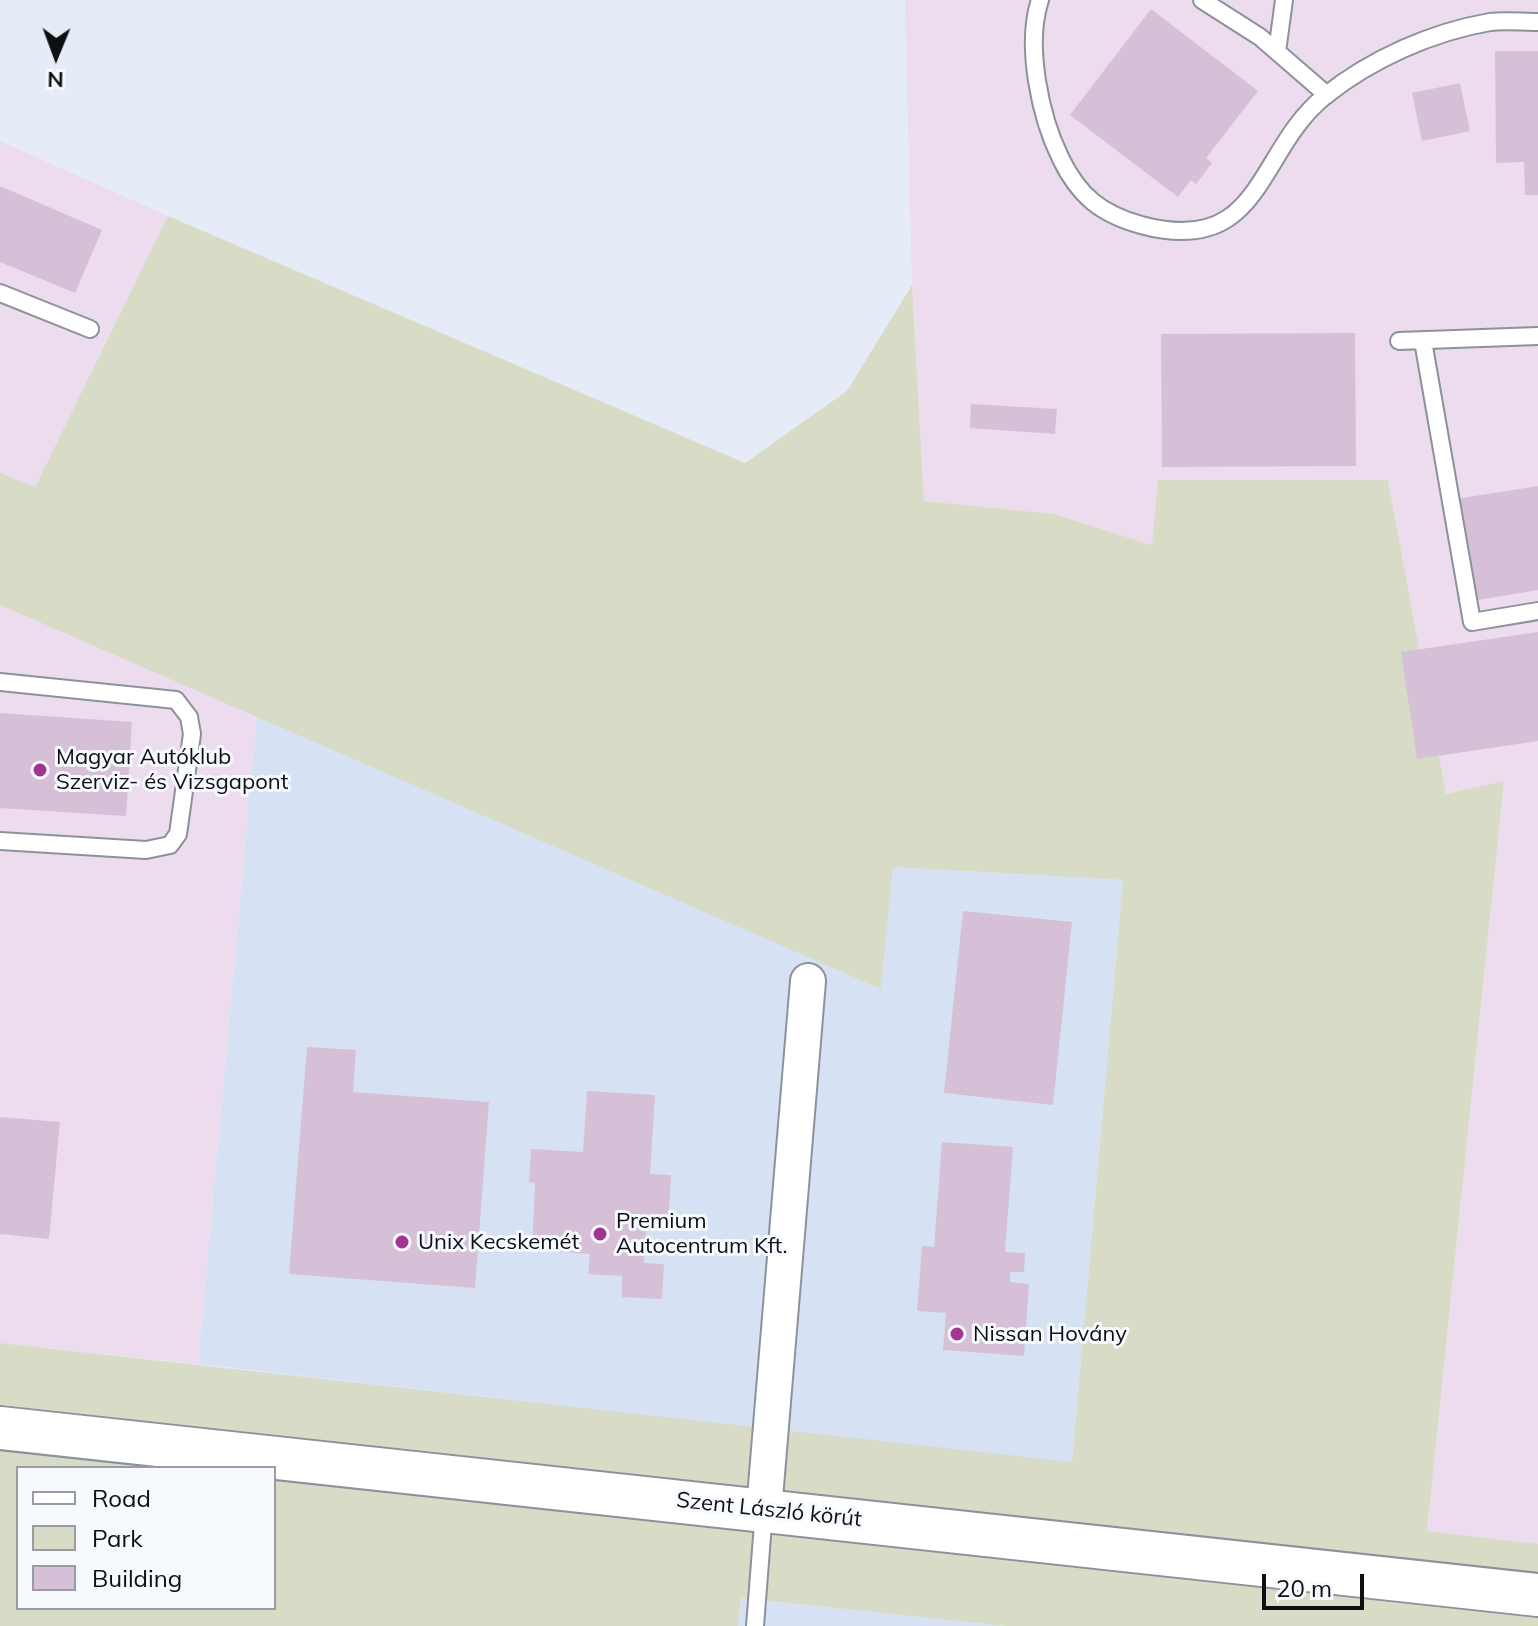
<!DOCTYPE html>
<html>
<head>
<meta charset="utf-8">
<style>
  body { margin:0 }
  #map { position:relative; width:1538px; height:1626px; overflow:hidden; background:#e5ecf7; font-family:Mulish,sans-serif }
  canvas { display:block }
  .legend { position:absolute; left:16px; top:1466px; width:260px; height:144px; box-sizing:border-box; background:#f6f9fe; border:2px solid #999ca0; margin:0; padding:10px 14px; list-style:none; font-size:24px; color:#0d1013 }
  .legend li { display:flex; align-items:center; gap:16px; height:40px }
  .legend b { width:40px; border:2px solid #999ca0 }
  .north { position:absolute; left:16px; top:16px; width:80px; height:80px; -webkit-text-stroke:6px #f6f9fe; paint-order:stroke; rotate:181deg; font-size:22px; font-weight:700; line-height:32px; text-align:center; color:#0d1013 }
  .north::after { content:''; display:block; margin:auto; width:28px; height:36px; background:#0d1013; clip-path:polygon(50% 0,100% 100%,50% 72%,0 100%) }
  .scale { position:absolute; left:1262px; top:1574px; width:102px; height:36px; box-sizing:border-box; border:4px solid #0d1013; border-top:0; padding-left:10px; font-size:24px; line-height:28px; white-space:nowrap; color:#0d1013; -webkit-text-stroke:6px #f6f9fe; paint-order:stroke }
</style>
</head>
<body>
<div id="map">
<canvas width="1538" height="1626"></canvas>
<ul class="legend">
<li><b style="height:10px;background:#fff"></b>Road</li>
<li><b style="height:22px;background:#d8dcc7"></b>Park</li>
<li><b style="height:22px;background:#d6c0d8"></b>Building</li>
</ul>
<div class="north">N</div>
<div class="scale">20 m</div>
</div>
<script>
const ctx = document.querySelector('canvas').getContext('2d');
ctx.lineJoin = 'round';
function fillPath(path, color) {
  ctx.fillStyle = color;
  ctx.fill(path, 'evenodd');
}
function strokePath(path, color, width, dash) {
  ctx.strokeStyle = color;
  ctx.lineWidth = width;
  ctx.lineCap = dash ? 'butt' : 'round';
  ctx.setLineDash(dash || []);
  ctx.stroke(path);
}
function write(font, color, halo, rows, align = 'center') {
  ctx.font = font + ' Mulish,sans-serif';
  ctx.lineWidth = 6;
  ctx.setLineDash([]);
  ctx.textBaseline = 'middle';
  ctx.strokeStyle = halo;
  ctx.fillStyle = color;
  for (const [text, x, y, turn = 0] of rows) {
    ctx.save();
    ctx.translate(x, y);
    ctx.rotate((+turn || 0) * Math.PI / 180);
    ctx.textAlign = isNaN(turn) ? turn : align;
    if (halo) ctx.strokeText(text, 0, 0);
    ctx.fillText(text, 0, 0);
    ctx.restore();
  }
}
fillPath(new Path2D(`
  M257,716L881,988L893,867L1123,880L1072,1463L198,1364Z
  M741,1598L1005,1626H738Z`), '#d6e2f3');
fillPath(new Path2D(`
  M905,0H1538V1544L1427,1532L1504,782L1446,794L1388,480L1152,545L1054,514L924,501L912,285Z
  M0,141L168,216L35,487L0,473Z
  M0,605L257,716L198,1364L0,1343Z`), '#ecdcee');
fillPath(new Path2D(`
  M168,216L745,463L847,391L912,285L924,501L1054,514L1152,545L1158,480H1388L1446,794L1504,781L1427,1531L1538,1544V1626H1005L741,1598L738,1626H0V1343L1072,1462L1123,880L893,867L881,989L0,605V473L35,487ZM18,1468H274V1608H18Z`), '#d8dcc7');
fillPath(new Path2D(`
  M1151,9L1258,91L1206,158L1212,163L1196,184L1191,180L1178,197L1070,115Z
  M1495,51H1538V195H1525L1524,162L1496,163Z
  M1460,83L1470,131L1422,141L1412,93Z
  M0,186L102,230L75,293L0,262Z
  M1355,333L1356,466L1162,467L1161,334Z
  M971,404L1057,409L1055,434L970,428Z
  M1538,486V590L1472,601L1456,499Z
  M1538,632V741L1417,759L1401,652Z
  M0,713L132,722L126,816L0,808Z
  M963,911L1072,922L1053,1105L944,1093Z
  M307,1047L356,1050L353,1092L489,1102L475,1288L289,1274Z
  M587,1091L655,1095L650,1174L671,1175L668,1229L646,1227L644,1263L664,1264L662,1299L622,1297V1276L588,1274L590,1254L532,1250L535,1183L529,1182L531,1149L583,1152Z
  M0,1117L60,1122L49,1239L0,1234Z
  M942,1142L1013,1147L1005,1252L1025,1253L1024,1272H1010V1282L1029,1284L1024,1356L943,1350L946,1313L917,1311L922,1246L934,1247Z`), '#d6c0d8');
const service = new Path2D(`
  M1040,0C1025,45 1040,117 1061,159C1079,196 1101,214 1141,225C1263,258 1256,151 1325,96C1371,59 1432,32 1490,22C1505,20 1522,22 1538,22
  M1202,0L1260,37L1327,95
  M1277,52L1284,0
  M0,293L90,329
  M1399,341L1538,336
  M1423,341L1472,622L1538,611
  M0,682L176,700L189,717L192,734L178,834L170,845L146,850L0,841
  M755,1626L764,1511`);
const minor = new Path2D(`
  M764,1510L808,981`);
const tertiary = new Path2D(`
  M0,1428L1538,1595`);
strokePath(service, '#8c929c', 20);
strokePath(minor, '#8c929c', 38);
strokePath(tertiary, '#8c929c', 46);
strokePath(service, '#fff', 16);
strokePath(minor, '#fff', 34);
strokePath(tertiary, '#fff', 42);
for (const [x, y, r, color] of [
  [40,770,8,"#a23492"],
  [600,1234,8,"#a23492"],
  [402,1242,8,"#a23492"],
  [957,1334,8,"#a23492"]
]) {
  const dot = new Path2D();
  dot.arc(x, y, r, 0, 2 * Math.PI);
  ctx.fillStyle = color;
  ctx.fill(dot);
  strokePath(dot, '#f6f9fe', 3);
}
write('22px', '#0d1013', '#f6f9fe', [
  ["Magyar Autóklub",56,757],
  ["Szerviz- és Vizsgapont",56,782],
  ["Premium",616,1221],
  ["Autocentrum Kft.",616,1246],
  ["Unix Kecskemét",418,1242],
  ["Nissan Hovány",973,1334]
], 'left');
write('22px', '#0d1013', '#f6f9fe', [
  ["Szent László körút",769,1510,6]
]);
</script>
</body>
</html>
